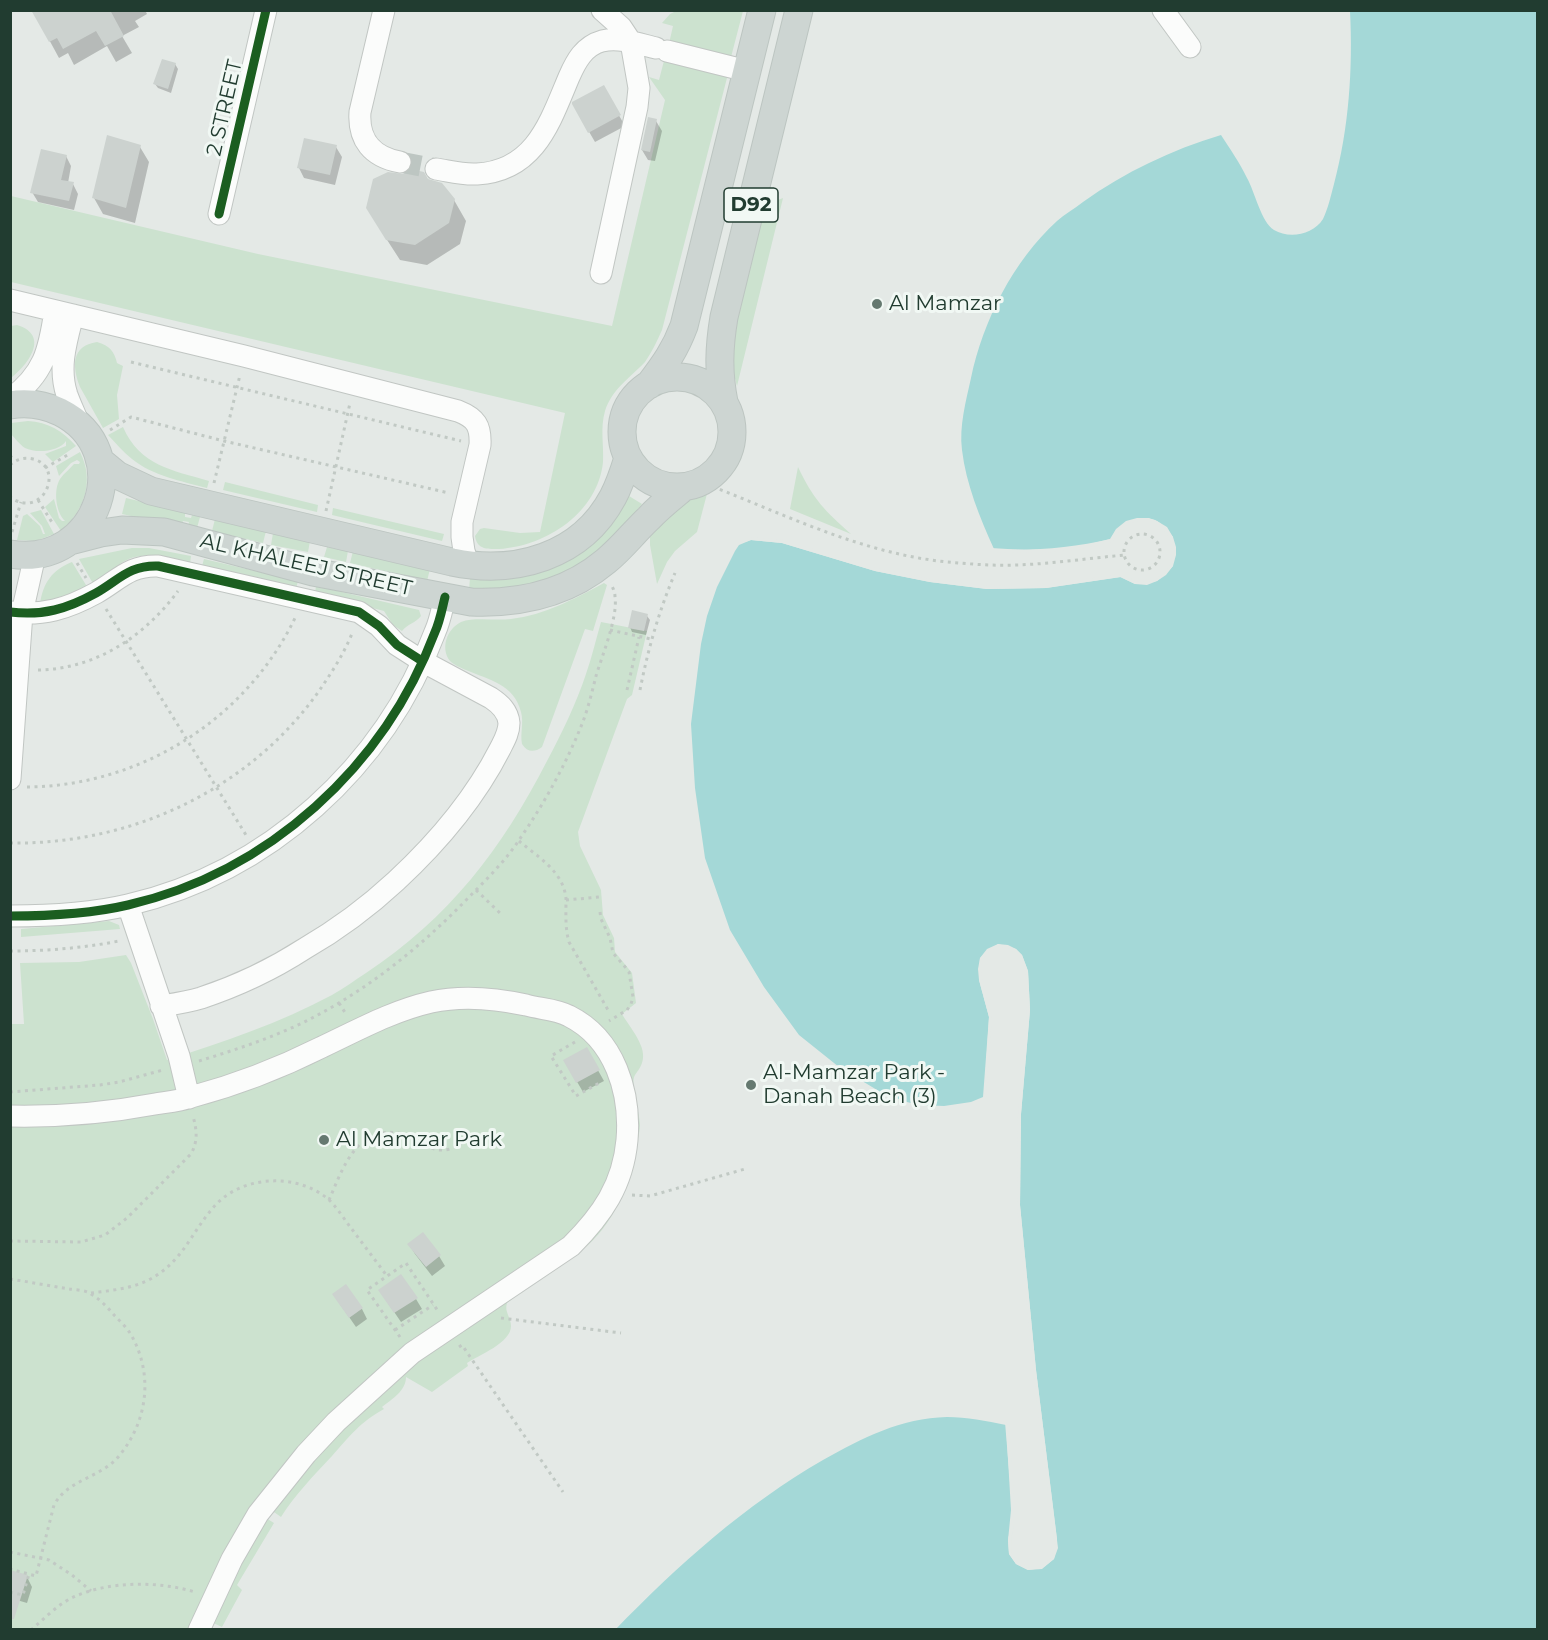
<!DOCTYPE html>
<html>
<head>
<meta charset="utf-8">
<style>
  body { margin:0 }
  #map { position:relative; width:1548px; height:1640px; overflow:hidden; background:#e4e9e6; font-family:Montserrat,sans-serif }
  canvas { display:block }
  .frame { position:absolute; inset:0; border:12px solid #213c30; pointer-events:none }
</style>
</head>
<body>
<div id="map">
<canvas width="1548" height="1640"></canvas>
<div class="frame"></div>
</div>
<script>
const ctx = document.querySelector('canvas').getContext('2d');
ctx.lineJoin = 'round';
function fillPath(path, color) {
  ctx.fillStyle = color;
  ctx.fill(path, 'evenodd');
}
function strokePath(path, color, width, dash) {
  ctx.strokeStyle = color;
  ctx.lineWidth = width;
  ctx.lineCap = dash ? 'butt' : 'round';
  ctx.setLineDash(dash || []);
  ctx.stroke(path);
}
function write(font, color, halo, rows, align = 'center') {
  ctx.font = font + ' Montserrat,sans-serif';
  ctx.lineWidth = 6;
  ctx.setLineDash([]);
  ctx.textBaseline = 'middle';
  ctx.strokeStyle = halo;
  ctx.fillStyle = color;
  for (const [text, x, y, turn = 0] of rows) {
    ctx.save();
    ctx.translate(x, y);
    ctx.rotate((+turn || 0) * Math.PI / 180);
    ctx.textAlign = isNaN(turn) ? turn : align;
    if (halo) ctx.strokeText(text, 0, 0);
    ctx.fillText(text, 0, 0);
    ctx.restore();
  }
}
fillPath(new Path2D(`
  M676,11H743L730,61L668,48L673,26L662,23L670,14Z
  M665,57L728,74L662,330C657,341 652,352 645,362C630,378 612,389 605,411C600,428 604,445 603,462C598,512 547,546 499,549C488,549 477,550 475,536L480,529L484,528L520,533L540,532L565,413L11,282V196L258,254L612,326L665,100L649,77L659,80Z
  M783,198L737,386C726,349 738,313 747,277C753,253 759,229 765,205Z
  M17,325C50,335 29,364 11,378V326Z
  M97,342C110,346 114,351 117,363L123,366L117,395L119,419L103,428L80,387C72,366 71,346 97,342Z
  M28,421C48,422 63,431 76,446L53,462L45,454L66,446V441C60,451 37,454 25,448C20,445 15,438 11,434V423Z
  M123,427C140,466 172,470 209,481L207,488C181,481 153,476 132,459C123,452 116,443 108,435Z
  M80,452C95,481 84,511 61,531L45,507L54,499L59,518L62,521H65C56,513 53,490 60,479C64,473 70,469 74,464H79L80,462L77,460L71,463L59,476L56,466Z
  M798,467C813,499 825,511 851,534L790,509Z
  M225,482L318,505L317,512L223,490Z
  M708,490L697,532L675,551L667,562L657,584L650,545V534L676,503Z
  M629,496L642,504L613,540L576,568L534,586L469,590L470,578L490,579L510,578L617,514Z
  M126,498L185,512V517L191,518L192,515L200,517L197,528L188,526L189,522L183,521L181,527L122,514Z
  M333,508L444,534L442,541L332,515Z
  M41,510L54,534L36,541L17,540L23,516L27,514L40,526L43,534H45L42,526L30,513Z
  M215,519L266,531L263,543L212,531Z
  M273,533L310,541L308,552L271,545Z
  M327,547L348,551L346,562L324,557Z
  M132,548H149L191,556L190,564C167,559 141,548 120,564C111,571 103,579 95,587L79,559Z
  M353,551L430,569L427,581L350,563Z
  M204,559L298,581L296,589L202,566Z
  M72,562L89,590L40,604C43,583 52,570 72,562Z
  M604,583L607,585L593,631L585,629L542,747C534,753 527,752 522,744C520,733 524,723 521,712C514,684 489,680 466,670C461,668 454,665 450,661C440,648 447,629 461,622C474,617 496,621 511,619C545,615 574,599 604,583Z
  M316,586L419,610L421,616C416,623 407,624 402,631L393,625L384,611L315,593Z
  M601,622L647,631L632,695L627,699L578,832L580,846L601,890L603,915L614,938L615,952L632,973L636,1003L622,1014C630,1028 648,1047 642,1063C637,1076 632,1072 634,1088C635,1100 639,1112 640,1124C640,1131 638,1139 636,1147C629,1185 614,1225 582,1250C558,1268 531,1283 507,1303C504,1312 511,1317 511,1326C511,1343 479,1355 467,1363L468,1366L432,1392L406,1377C406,1391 392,1399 382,1407L384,1409C360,1422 350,1436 332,1456C314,1475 295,1495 281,1517L271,1510L266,1518L274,1523L237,1585L242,1590L222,1627L209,1621L205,1630L11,1629L10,1024H24L20,963L79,962L126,955L131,963L153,1019L167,1060C223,1042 280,1023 332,995C343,989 355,980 366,973C449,918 502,849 547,761C562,733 576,704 586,674C592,657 596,639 601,622Z
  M109,921L119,925L120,929L21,937V929Z`), '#cce2cf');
fillPath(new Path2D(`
  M1350,11H1537V1629L615,1630C678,1565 745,1505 823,1460C862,1438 901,1418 947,1417C967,1417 986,1421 1006,1425L1011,1510L1008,1540L1009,1554L1016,1564L1028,1570L1042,1568L1054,1559L1057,1539L1036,1370L1020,1205L1021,1114L1030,1010L1028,971L1022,955L1016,949L998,944L980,958L979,980L989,1017L983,1097L971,1102L944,1106L919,1105L907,1102L882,1093L839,1067L799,1035L764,987L730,930L705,858L695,788L691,724L701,644L707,616L717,587L735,551L739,545L751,540L782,543L875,571L930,582L987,589L1046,588L1121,577L1135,584L1157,581L1173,566V537C1168,532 1162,523 1155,520C1137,514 1120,523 1111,539C1071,548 1034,551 994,549C980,518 966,484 962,450C959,426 966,401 971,378C983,321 1013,261 1057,221C1065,214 1074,209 1083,202C1125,172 1171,150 1221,135C1230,149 1240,163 1247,178C1255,192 1261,222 1274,230C1289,239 1313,235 1323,219C1328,209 1331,195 1334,184C1349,128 1353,69 1350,11Z`), '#a4d8d7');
fillPath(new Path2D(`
  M1137,518H1149L1157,521L1167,527L1173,537L1176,547V555L1173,566L1166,575L1157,581L1147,585L1135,584L1120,577L1046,588L987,589L930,582L875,571L782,543L751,540L745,542L742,540L751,537L783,540L875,568L930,579L987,586L1045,585L1120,574L1136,581L1147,582L1156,579L1164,573L1170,564L1173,554L1170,538L1164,530L1156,523L1148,521H1138L1128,524L1119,531L1112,542L1082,549L1053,552L1024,553L994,552L991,548L1024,550L1053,549L1082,546L1110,539L1116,529L1126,521Z
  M998,944L1008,945L1016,949L1022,955L1028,971L1030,1010L1021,1114L1020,1205L1036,1370L1058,1548L1054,1559L1042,1569L1028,1570L1016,1564L1009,1554L1008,1540L1011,1525V1494L1005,1422L1009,1425L1014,1494V1526L1011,1540L1012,1553L1018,1562L1029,1567L1041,1566L1051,1558L1055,1548L1033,1370L1017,1205L1018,1114L1027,1010L1025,972L1020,957L1015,951L1007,948L999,947L989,952L983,959L981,969L982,979L992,1017L986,1097L984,1100L989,1017L979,980L978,969L980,958L987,949Z`), '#e4e9e6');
fillPath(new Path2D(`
  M33,10H145L147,14L135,21L139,27L122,36L132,53L116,62L107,46L74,65L68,53L59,58Z
  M175,64L178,69L171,93L158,88L155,84Z
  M603,87L625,126L595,142L573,104Z
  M656,121L662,131L655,161L648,160L642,150Z
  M140,147L149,162L135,223L103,214L94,198Z
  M336,147L342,157L335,185L304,178L299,168Z
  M66,156L71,166L68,183L73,184L78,194L74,210L38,202L32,192Z
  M427,180L454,200L466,221L460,244L427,265L400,260L380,229Z
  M647,616L650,620L646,635L632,632L630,627Z
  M586,1049L604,1081L583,1092L565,1061Z
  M409,1244L439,1256L445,1266L432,1276L415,1254Z
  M416,1299L422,1309L401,1322L386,1300Z
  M340,1304L362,1309L367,1319L356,1327Z
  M27,1577L32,1587L27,1603L10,1598Z`), '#0003');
fillPath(new Path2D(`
  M31,10H110L124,36L105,46L96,31L63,49L57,38L49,42Z
  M162,59L176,63L168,89L153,84Z
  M604,85L621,115L588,133L572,104V102Z
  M648,117L657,119L650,152L641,150Z
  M107,135L141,145L126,208L92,198Z
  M304,138L337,145L330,175L297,168Z
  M41,149L67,155L61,180L74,182L69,201L30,193Z
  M410,169L424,172L428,179L442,183L455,199L449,223L415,245L386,240L366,208L373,179L388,172L403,174Z
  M632,610L648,614L644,631L628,628Z
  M587,1047L600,1070L576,1083L563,1060Z
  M423,1232L441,1255L426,1267L407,1244Z
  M401,1274L418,1298L394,1313L378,1290Z
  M346,1284L363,1308L349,1318L332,1294Z
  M10,1570L28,1575L14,1619H10Z`), '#ccd2cf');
strokePath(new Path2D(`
  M400,162L436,169`), '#bdc6c2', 21, [21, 10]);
const minor = new Path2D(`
  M384,10L360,112C358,140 372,157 400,162
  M1163,10L1190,47
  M667,51L747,71
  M436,169C449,171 463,175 477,174C535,171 550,122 569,77C576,61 584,46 602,41C620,37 639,44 656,48
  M219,214L266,10
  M601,273L637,107L639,88L631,42L621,27L602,10
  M10,300L244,356L458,411C476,418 481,426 480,445L462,522V537L464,551L469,566
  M73,315C66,342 58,368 67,395C71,406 76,416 80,427
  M10,399C44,374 49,351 55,311
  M10,612C43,616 67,609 96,593C119,580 129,565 158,566L359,612L379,626L397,645L422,661L491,698C500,704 508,711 509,723C509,733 504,741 500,749C475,798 437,843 396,881C368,907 337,930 304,949C273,969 237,986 201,998C188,1002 174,1004 161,1006
  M10,779L22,613L35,555
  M128,905L179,1056L189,1098
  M10,916C50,916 90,914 128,905C269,872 384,767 435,632C440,621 442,609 445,597
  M10,1116C60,1117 107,1113 155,1104C167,1102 179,1101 191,1097C236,1085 280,1068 322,1047C358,1030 392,1011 431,1002C463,995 494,998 526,1005C540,1009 556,1009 569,1016C615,1039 631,1093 627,1140C623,1185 602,1215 571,1246L412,1353L336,1422L306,1454L258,1514L232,1559L199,1630`);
const major = new Path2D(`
  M622 432a55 55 0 1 1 110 0a55 55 0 1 1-110 0Z
  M649,385C665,364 675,350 684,326L762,10
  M724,402C718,372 719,347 724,317L799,10
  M10,405C27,402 45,405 60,412C138,451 98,569 10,554
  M100,461L117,475L151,491L452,562C515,575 581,557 613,497C620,484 624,471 628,458
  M70,541L101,533L122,530L164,532L313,572L471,602C520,604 568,593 606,561C622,548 634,532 649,518C659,507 672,497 684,487`);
strokePath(minor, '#c1c6c3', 23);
strokePath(major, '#bcc5c1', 29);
strokePath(new Path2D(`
  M131,362L461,441
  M110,430L131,417L224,441L449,493
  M10,455L14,461
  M10,465C17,459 24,457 33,459C66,467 43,521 10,497
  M45,468L71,453
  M214,483L240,375
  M706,484C784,514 863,554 948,562C970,564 993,566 1016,565C1052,564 1089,558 1125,555
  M38,500L53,524
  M326,511L350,403
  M12,532L21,502
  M1124 552a18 18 0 1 1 36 0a18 18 0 1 1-36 0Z
  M77,563L86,578
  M106,609L246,835
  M610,630L651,639
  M38,670C96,669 145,636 178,591
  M627,690L639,637
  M640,690C648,649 659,611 675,573
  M27,787C141,786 247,719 296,616
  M519,841C538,857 564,872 566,899C566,914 565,928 569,942L608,1010
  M10,843C131,845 249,790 319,691C332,672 345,652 353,631
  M476,890L502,915
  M566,900L600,897
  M600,912L601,919L610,938L613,953L626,968L629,972L633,997L631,1004L627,1010L609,1021
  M10,951C47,951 83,948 119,941
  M339,1003L346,1014
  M575,1042L551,1056L576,1096L601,1082
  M199,1061C238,1049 278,1036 314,1017C373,986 425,943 471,895C488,878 506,860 519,840C544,804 566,764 582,724C588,709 592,692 596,676C602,656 618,617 615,597C615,592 613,588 611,584
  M10,1092L100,1085L119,1082L163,1070
  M632,1195L650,1196L745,1169
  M329,1200C343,1168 357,1123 403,1134C416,1137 427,1150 441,1150C454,1151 464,1141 474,1134
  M10,1241L81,1242L105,1235L127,1218L191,1154C198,1141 197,1131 193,1116
  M10,1279C30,1282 50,1286 69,1289C76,1290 86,1290 91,1294C100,1299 108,1308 115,1316C120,1321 126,1327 130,1333C154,1373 148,1421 119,1456C101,1478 68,1479 54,1505L36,1576L10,1569
  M91,1293C115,1290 140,1288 160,1273C184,1256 194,1230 212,1209C239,1175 296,1172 328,1199C337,1207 344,1219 351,1228C363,1244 375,1260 387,1276
  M501,1318L621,1333
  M395,1330L433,1305
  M400,1337L367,1290L406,1263L438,1311L436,1312
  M459,1347L462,1345L563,1492
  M10,1552L49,1560L72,1575L91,1591
  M10,1592L23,1595L29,1574
  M31,1630C45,1618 59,1603 76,1596C111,1581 158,1581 195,1592`), '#c1c9c4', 3, [3, 4.5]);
strokePath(minor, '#fbfcfb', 21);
strokePath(major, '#cdd5d2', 27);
strokePath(new Path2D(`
  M219,214L266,10
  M10,612C43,616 67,609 96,593C119,580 129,565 158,566L359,612L379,626L397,645L422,661
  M10,916C50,916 90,914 128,905C269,872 384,767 435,632C440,621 442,609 445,597`), '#1b5e20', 9);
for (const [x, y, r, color] of [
  [877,304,6,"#657970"],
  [751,1085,6,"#657970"],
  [324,1140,6,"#657970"]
]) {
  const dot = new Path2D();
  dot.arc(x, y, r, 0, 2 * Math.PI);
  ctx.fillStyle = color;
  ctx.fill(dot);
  strokePath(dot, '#f1f8f4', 2);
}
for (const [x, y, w] of [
  [751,205,54]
]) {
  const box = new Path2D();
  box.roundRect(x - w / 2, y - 17, w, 34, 4.5);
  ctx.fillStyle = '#f1f8f4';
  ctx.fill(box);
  strokePath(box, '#213c30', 1.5);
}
write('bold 20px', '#213c30', null, [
  ["D92",751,205]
]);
write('21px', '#213c30', '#f1f8f4', [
  ["2 STREET",225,108,-77],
  ["AL KHALEEJ STREET",306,565,13]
]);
write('21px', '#213c30', '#f1f8f4', [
  ["Al Mamzar",889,304],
  ["Al-Mamzar Park -",763,1073],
  ["Danah Beach (3)",763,1097],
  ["Al Mamzar Park",336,1140]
], 'left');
</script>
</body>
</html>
